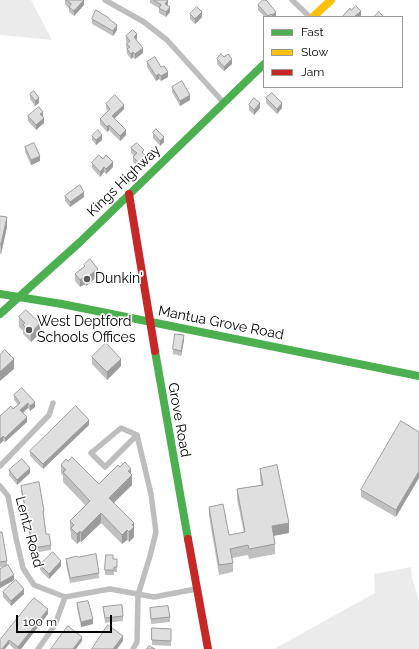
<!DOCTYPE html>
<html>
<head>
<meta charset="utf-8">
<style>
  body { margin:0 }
  #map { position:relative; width:419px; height:649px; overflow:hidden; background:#fff; font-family:Raleway,sans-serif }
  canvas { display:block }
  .legend { position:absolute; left:263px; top:16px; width:140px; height:72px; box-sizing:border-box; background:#fff; border:1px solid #999; margin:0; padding:5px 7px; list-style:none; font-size:12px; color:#000 }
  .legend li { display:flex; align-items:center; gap:8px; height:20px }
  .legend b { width:20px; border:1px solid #999 }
  .scale { position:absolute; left:16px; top:615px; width:96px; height:18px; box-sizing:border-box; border:2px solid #000; border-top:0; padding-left:5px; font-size:12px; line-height:14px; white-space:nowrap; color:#000; -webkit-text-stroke:3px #fff; paint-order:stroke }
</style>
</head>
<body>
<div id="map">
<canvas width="419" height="649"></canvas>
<ul class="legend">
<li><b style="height:5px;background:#4caf50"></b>Fast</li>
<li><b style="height:5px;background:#ffc107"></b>Slow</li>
<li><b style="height:5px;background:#c62828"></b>Jam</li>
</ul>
<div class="scale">100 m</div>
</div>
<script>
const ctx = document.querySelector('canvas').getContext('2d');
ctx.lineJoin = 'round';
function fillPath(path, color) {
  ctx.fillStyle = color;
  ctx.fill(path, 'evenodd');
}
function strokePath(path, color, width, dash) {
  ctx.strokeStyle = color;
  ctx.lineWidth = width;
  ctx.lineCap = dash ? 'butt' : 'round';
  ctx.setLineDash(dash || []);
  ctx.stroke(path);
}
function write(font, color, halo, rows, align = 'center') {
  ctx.font = font + ' Raleway,sans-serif';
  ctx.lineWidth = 3.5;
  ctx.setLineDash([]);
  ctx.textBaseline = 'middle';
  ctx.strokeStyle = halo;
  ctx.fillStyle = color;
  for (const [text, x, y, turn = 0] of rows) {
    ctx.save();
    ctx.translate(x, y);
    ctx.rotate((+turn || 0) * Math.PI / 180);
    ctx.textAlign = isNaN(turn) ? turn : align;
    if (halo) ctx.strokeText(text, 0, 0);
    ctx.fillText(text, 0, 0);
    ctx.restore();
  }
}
fillPath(new Path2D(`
  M0,0H31L52,40L0,35Z
  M411,567L412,579L419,600V649H274L375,593L374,574Z`), '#ebebeb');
strokePath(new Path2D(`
  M105,0L144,22L167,40L224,103
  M292,0L310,17
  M0,466L49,415L53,403
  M0,486L8,496L16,538L23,568L34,585L65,597L110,589L154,597L196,589
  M38,649L55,625L65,597
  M133,649L137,642L138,595L150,556L156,532L151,494L137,435L121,428L91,453L105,467L137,435`), '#bebebe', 5.5);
strokePath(new Path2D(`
  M0,294L62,304L419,376
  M0,314L80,242L264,64
  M155,351L188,539`), '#4caf50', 8);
strokePath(new Path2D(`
  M313,17L331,0`), '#ffc107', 8);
strokePath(new Path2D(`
  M129,194L155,351
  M188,539L208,649`), '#c62828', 8);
fillPath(new Path2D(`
  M65,0H84V5L74,16L69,12V8L65,4Z
  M150,0H168V4L167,5L170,12L166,17L159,13V8L150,3Z
  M258,5L276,17H265L258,10Z
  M190,14L202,17L195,24L190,19Z
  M92,19L109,20L117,30L113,36L92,24Z
  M126,36L137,39L136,40L143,53L135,59L133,57L131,59L127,54L126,44L127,43L126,41Z
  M224,57L232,64L224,71L217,64V59Z
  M147,62L161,67L168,77L161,81L159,79L156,81L147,67Z
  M172,87L190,100L180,106L172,92Z
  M30,94L39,103L35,106L30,99Z
  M266,98L282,108L277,114L266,103Z
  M106,104L124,109L114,118L126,135L120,141L109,130L107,132L100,124V119L108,111L106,109Z
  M249,105L260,108L254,115L249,110Z
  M28,116L43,117L44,123L36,130L28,121Z
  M153,133L164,142L160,146L153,138Z
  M92,136L102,140L96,145L92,140Z
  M25,147L40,161L31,165L25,152Z
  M131,148L144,154L145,160L138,167L133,162V157L134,156L131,153Z
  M103,159L113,167L106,174L104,172L100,177L92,168V163Z
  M65,196L84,197L70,207L65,201Z
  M0,216L7,227L1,254H0Z
  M84,265L98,276L86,286L85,284L80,287L75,281V274L84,267Z
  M19,317L40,333L31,342L23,334V331L19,327Z
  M184,340L181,356L173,354V349Z
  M92,357L121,366L107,380L92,364Z
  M14,395L35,407L30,411L28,408L23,413L27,422L5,442L3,441L0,444V416L13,409L18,405L14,400Z
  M89,425L43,469L30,456V451Z
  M419,432L396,517L361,497V490Z
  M68,461L99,484L120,467L131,474L132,485L114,503L134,527V537L129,542L127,540L122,544L101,523L81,542L80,541L77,544L71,538V532L70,531V521L86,506L63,482V476L61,474V465Z
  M260,469L289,533L273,536L275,544V554L249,559L248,555L232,558L233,563V572L219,575L209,516V507L229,535L244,533L237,499V489L261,485L260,478Z
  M9,470L30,473L17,485L9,475Z
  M21,486L44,511V516L46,534L51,545V550L33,553L21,491Z
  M0,532L7,561V565L14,580L0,588V569L7,566L0,567Z
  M78,557L99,573V578L70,583L66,564V559Z
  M117,559V572H114V575H105V570Z
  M40,565L61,566L49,579L40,570Z
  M3,592L24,594L11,606L3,597Z
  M77,603L93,624L81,627L77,608Z
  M103,607L123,616V621L105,623Z
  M150,608L170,617V622L151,624Z
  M48,614L21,649H14L9,644L0,641Z
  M152,628L171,629V646L152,645Z`), '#c0c0c0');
fillPath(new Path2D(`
  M84,0V5L74,16V11Z
  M168,0V4L165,9V4Z
  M170,7V12L166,17V12Z
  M361,11V16L360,17H354Z
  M202,12V17L195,24V19Z
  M276,12V17H272V15Z
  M117,25V30L113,36V31Z
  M137,34V39L134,42V37Z
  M143,48V53L135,59V54Z
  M133,52V57L131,59V54Z
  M232,59V64L224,71V67Z
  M168,72V77L161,81V76Z
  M159,74V79L156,81V76Z
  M190,95V100L180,106V101Z
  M39,98V103L35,106V101Z
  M260,103V108L254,115V110Z
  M282,103V108L277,114V109Z
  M124,105V109L112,121V116Z
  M43,112V117L40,119V114Z
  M44,118V123L36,130V125Z
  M109,125V130L107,132V127Z
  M126,130V135L120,141V136Z
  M102,135V140L96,145V140Z
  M164,137V142L160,146V141Z
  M145,155V160L138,167V162Z
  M40,156V161L31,165V160Z
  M113,162V167L106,174V169Z
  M104,167V172L100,177V172Z
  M84,192V197L70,207V202Z
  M7,217V227L1,254V244Z
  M98,269V276L86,286V278Z
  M85,276V284L80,287V280Z
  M40,323V333L31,342V333Z
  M184,335V340L181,356V351Z
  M14,359V369L0,381V372Z
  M121,359V366L107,380V372Z
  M35,402V407L30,411V406Z
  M28,403V408L20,415V410Z
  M27,417V422L5,442V438Z
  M89,420V425L43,469V464Z
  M3,436V441L0,444V439Z
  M30,468V473L17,485V480Z
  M131,469V476L132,475V485L109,507V498L128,471Z
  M419,471V478L396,517V510Z
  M101,513V523L81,542V533Z
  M134,523V537L129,542V532L132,525Z
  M289,523V533L272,536V526Z
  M127,530V540L122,544V535Z
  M80,531V541L77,544V534Z
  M61,561V566L49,579V574Z
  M14,575V580L0,588V583Z
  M24,589V594L11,606V601Z
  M48,609V614L21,649H18V647Z
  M93,619V624L81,627V622Z
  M123,636V641L117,649H113Z
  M82,637V641L76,649H73Z
  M9,640V644L5,649H2Z`), '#9c9c9c');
const building = new Path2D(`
  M66,0H84L74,11L69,7L71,4Z
  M154,0H168L165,4L170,7L166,12L159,8L161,5Z
  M263,0H266L276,12L272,15L271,14L268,16L258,5Z
  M356,6L361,11L354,17H342L350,8L351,10Z
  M197,7L202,12L195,19L190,14Z
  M96,10L109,18V19L117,25L113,31L92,19Z
  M379,12L384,17H374Z
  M133,30L137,34L134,37L143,48L135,54L133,52L131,54L127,49L130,47L126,44L130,41L126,36Z
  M221,54L224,57L228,54L232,59L224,67L217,59Z
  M155,57L161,67L164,66L168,72L161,76L159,74L156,76L147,62Z
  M182,81L190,95L180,101L172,87Z
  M34,91L39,98L35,101L30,94Z
  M272,93L282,103L277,109L266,98Z
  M115,95L124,105L112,116L126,130L120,136L109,125L107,127L100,119L110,109L106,104Z
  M254,98L260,103L254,110L249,105Z
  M39,107L43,112L40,114L44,118L36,125L28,116Z
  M156,129L164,137L160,141L153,133Z
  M98,130L102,135L96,140L92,136Z
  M34,143L40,156L31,160L25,147Z
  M137,143L144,150L142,152L145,155L138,162L133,157L137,153L131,148Z
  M99,155L103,159L106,155L113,162L106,169L104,167L100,172L92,163Z
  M80,185L84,192L70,202L65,196Z
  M0,216L7,217L1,244H0Z
  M90,259L98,269L86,278L85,276L80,280L75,274L85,266L84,265Z
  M26,310L40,323L31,333L23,325L25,323L19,317Z
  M175,334L184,335L181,351L173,349Z
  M106,343L121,359L107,372L92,357Z
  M5,350L14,359L0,372V355Z
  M22,388L35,402L30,406L28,403L20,410L27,417L5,438L3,436L0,439V416L11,406L13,409L20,403L14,395Z
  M76,406L89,420L43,464L30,451Z
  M401,421L419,432V471L396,510L361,490Z
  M72,457L99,484L118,465L120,467L125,462L131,469L128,471L132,475L109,498L134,523L132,525L134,527L129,532L127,530L122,535L101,513L81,533L80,531L77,534L71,528L74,525L70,521L90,501L63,472L66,470L61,465L66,459L68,461Z
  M22,459L30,468L17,480L9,470Z
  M277,465L289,523L272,526L275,544L249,549L248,545L230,549L233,563L219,565L209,507L223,504L229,535L245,532L237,489L263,485L260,469Z
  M39,482L44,511H43L46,534H49L51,545L33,548L21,486Z
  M0,532H2L7,561L0,562Z
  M53,552L61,561L49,574L40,565Z
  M96,554L99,573L70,578L66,559L77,556L78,557Z
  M106,555H113V559H117V567H114V570H105Z
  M8,565L14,575L0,583V569Z
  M16,580L24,589L11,601L3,592Z
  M34,598L48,609L18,647L9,640L2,649H0V640Z
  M88,601L93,619L81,622L77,603Z
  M122,605L123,616L105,618L103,607Z
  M168,606L170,617L151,619L150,608Z
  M108,625L123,636L113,649H92Z
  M68,626L82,637L73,649H51Z
  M152,628L171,629V641L152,640Z
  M149,646L155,649H147Z`);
fillPath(building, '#dfdfdf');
strokePath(building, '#9c9c9c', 1);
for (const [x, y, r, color] of [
  [87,279,4,"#595959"],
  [29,330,4,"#595959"]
]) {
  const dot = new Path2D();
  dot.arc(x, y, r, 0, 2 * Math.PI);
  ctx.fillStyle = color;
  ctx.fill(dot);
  strokePath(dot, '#fff', 1.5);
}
write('14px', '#000', '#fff', [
  ["Kings Highway",124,181,-44],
  ["Mantua Grove Road",221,323,11],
  ["Grove Road",179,420,80],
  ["Lentz Road",29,532,75]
]);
write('14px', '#000', '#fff', [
  ["Dunkin'",95,279],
  ["West Deptford",37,322],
  ["Schools Offices",37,338]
], 'left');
</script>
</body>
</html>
